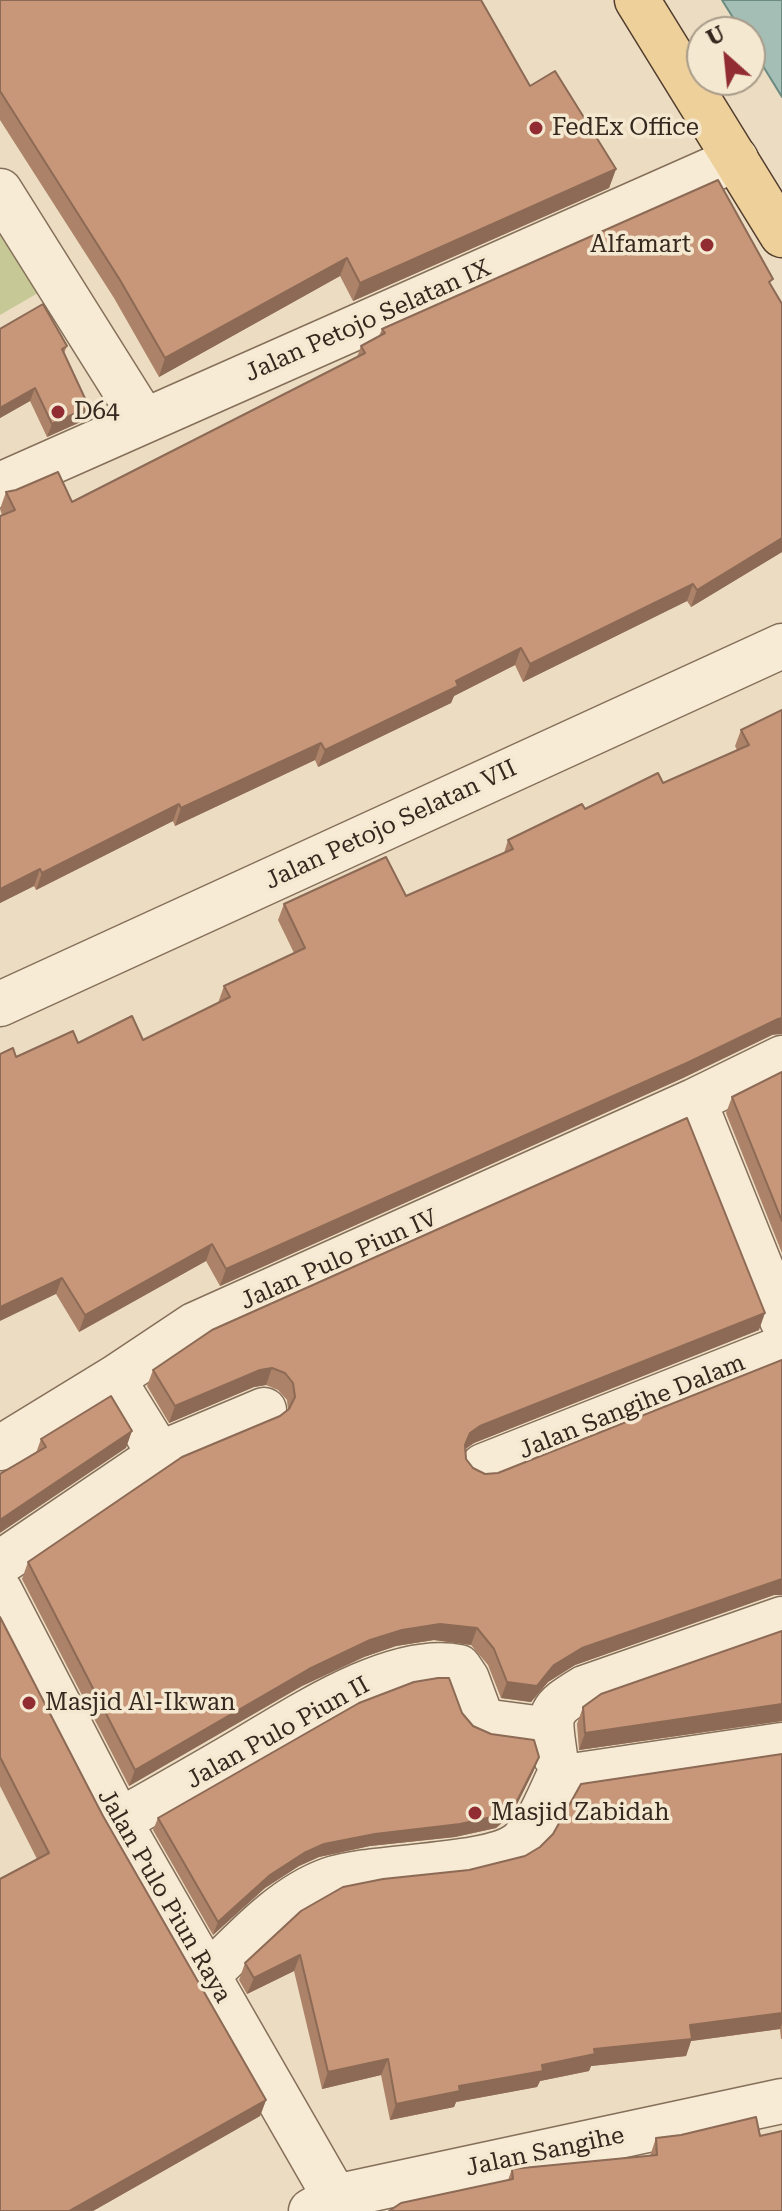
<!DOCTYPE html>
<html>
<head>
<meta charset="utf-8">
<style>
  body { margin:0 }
  #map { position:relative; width:782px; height:2211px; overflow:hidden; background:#ecddc2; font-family:"Roboto Serif",serif }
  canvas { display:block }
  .north { position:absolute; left:686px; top:16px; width:80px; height:80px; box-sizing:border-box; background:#f4e8d1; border:2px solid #a89b89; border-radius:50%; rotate:333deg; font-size:22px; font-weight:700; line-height:32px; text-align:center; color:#35281e }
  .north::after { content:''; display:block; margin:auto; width:28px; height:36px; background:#912d32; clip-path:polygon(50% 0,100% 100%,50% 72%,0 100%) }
</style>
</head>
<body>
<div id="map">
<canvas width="782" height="2211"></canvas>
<div class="north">U</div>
</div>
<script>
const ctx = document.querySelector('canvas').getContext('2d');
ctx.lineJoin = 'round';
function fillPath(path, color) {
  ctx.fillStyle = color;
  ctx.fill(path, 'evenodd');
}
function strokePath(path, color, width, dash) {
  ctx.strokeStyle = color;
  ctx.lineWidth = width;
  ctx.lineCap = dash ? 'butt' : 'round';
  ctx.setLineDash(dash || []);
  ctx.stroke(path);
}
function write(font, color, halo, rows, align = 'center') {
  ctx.font = font + ' "Roboto Serif",serif';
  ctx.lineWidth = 7;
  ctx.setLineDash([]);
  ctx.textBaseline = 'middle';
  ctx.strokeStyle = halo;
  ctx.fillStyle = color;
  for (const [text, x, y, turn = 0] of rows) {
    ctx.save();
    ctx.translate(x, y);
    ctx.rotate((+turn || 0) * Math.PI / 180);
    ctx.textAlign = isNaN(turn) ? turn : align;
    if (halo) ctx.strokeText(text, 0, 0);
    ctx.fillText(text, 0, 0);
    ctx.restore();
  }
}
fillPath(new Path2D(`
  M0,229L38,293L0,315Z`), '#c6c996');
const water = new Path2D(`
  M722,0H782V97L750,45V32H742Z`);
fillPath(water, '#a4beb5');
strokePath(water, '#6c8c82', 2);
const minor = new Path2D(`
  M0,191L143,419
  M0,485L736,159
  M0,1004L782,646
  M694,1101L782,1320
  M113,1379L160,1455
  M0,1448L116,1377L194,1325L694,1101L782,1058
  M483,1466L782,1348
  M0,1563L164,1452L264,1410
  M0,1591L119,1821L335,2197
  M555,1756C549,1713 546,1711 584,1688L782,1619
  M558,1778L782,1745
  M119,1821C158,1799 197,1777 236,1754C293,1721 392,1653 459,1667L467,1679L481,1717L490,1722L551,1730
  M209,1974C244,1940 282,1897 329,1880C374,1864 491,1869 521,1842C538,1826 548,1799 558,1778
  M311,2211L335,2197L782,2101`);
const primary = new Path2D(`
  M637,0L782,235`);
strokePath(minor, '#856f5a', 47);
strokePath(primary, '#523d2e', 47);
strokePath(minor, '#f7ebd5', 44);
strokePath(primary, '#eed09b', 44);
fillPath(new Path2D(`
  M0,0L530,86L616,169L609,188L353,301L340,276L159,377L114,298L0,120Z
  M771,286L782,304V552L691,607L687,601L523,682L515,665L454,696L451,703L318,767L315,760L175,826L173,821L36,890L34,886L0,903V516L2,515L0,509L6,492L72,502L357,357L361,346L379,336L382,329Z
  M0,329L67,346L64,353L85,420L47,437L30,401L0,418Z
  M782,710L772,1035L683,1078L220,1286L206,1261L79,1332L56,1294L16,1057L78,1043L143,1040L218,1003L224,986L294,953L278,920L284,904L406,896L504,853L508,840L585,809L663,783L737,750L735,746L741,730Z
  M782,1072V1253L726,1113L732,1097Z
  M759,1330L474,1443L465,1449L466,1459L473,1468L485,1474L498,1473L774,1595L575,1665L548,1682L531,1702L501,1698L488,1665L471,1645L434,1640L396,1646L364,1657L302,1686L129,1786L22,1579L28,1562L280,1416L288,1410L287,1400L278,1390L266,1385L254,1387L169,1423L147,1386L153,1370Z
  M41,1439L126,1448L36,1453Z
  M0,1617L103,1816L266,2100L260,2116L93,2211H0L37,1859L0,1786Z
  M782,1631V1721L579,1750L577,1724L583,1707Z
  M462,1713L473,1726L534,1770L512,1814L496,1828L455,1837L370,1846L319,1857L299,1866L265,1888L213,1935L153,1830L158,1818Z
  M782,1754V2039H781L780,2029L691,2041L686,2056L591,2066L589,2071L540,2081L537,2087L456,2102L454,2107L390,2120L381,2075L322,2089L294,1971L247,1994L239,1980L245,1963L469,1870L525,1856Z
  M760,2136L782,2211L508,2180L512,2169L650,2156L656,2138Z`), '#ac8268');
fillPath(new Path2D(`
  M616,169L609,188L353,301L360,283Z
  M347,258L340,276L159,377L165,358Z
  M35,388L30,401L0,418V408Z
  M89,407L85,420L47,437L52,424Z
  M782,538V552L691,607L697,590Z
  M693,584L687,601L523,682L530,664Z
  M521,648L515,665L454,696L451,703L318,767L325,750Z
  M321,743L315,760L175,826L181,808Z
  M179,804L173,821L36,890L42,873Z
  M40,869L34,886L0,903V889Z
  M782,1018V1034L772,1035L683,1078L220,1286L226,1269L778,1019Z
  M212,1244L206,1261L79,1332L85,1315Z
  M62,1278L56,1294L0,1321V1307Z
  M765,1313L759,1330L474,1443L464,1450L465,1445L470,1433L480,1426Z
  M272,1368L266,1385L254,1387L169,1423L175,1406L260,1370Z
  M132,1431L126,1448L0,1533V1520Z
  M782,1579V1595H774L575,1665L548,1682L531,1702L501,1698L507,1682L554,1665L582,1648Z
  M440,1624L477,1628L471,1645L434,1640L396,1646L364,1657L302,1686L129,1786L135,1770L309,1669L370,1640L402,1630Z
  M782,1704V1721L579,1750L585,1733Z
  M539,1757L534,1770L512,1814L496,1828L455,1837L370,1846L319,1857L299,1866L265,1888L213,1935L218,1922L270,1875L304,1853Z
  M300,1955L294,1971L247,1994L254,1978Z
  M782,2013V2023L780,2029L691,2041L686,2056L591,2066L589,2071L540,2081L537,2087L456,2102L454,2107L390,2120L396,2104L459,2086L542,2065L594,2049L690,2025Z
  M388,2059L381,2075L322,2089L328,2072Z
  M266,2100L260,2116L93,2211H69Z`), '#8c6a55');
const building = new Path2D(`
  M0,0H481L530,86L555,71L616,169L360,283L347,258L165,358L120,280L0,91Z
  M718,180L773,279L769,282L782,304V538L697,590L693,584L530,664L521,648L456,681L458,686L325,750L321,743L181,808L179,804L42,873L40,869L0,889V516L15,510L6,492L16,490L58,472L72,502L365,353L361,346L385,333L382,329Z
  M43,304L67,346L62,349L89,407L52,424L35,388L0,408V329Z
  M782,710V1018L778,1019L689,1062L226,1269L212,1244L85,1315L62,1278L0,1307V1054L13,1048L16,1057L73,1031L78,1043L132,1016L143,1040L230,997L224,986L305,948L284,904L386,857L406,896L513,849L508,840L582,804L585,809L658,773L663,783L749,745L741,730Z
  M782,1072V1221L732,1097Z
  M687,1118L765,1313L480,1426L470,1433L465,1445L466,1459L473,1468L485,1474L498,1473L782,1360V1579L582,1648L554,1665L537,1686L507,1682L494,1649L477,1628L440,1624L402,1630L370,1640L309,1669L135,1770L28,1562L182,1457L280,1416L289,1409L295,1397L293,1383L285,1373L272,1368L260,1370L175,1406L153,1370L212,1330Z
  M111,1396L132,1431L0,1520V1474L46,1447L41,1439Z
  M0,1617L103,1816L266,2100L69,2211H0V1879L49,1853L0,1757Z
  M782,1631V1704L585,1733L583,1707L601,1694Z
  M438,1678H449L462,1713L473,1726L491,1734L534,1740L539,1757L517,1801L501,1815L460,1824L375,1834L324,1844L304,1853L270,1875L218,1922L158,1818L359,1703L414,1682Z
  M782,1754V2013L690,2025L692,2039L594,2049L595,2054L542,2065L543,2071L459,2086L460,2091L396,2104L388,2059L328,2072L300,1955L254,1978L245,1963L301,1911L343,1887L383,1879L469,1870L525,1856L540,1847L553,1834L581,1784Z
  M756,2117L760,2136L782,2131V2211H389L401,2203L513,2179L512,2169L657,2155L656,2138L681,2135Z`);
fillPath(building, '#c89779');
strokePath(building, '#8c6a55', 2);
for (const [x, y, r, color] of [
  [536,128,8,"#912d32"],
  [707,245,8,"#912d32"],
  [58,412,8,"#912d32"],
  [29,1703,8,"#912d32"],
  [475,1813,8,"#912d32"]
]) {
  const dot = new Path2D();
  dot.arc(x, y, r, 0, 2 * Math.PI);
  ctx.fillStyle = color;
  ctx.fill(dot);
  strokePath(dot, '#f4e8d1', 3);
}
write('24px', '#35281e', '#f4e8d1', [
  ["FedEx Office",552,128],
  ["Alfamart",691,245,"right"],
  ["D64",74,412],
  ["Masjid Al-Ikwan",45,1703],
  ["Masjid Zabidah",491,1813]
], 'left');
write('24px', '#35281e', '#f4e8d1', [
  ["Jalan Petojo Selatan IX",368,321,-24],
  ["Jalan Petojo Selatan VII",391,825,-25],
  ["Jalan Pulo Piun IV",339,1260,-24],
  ["Jalan Sangihe Dalam",632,1407,-22],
  ["Jalan Pulo Piun II",278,1733,-29],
  ["Jalan Pulo Piun Raya",164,1896,60],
  ["Jalan Sangihe",545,2152,-12]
]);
</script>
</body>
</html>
